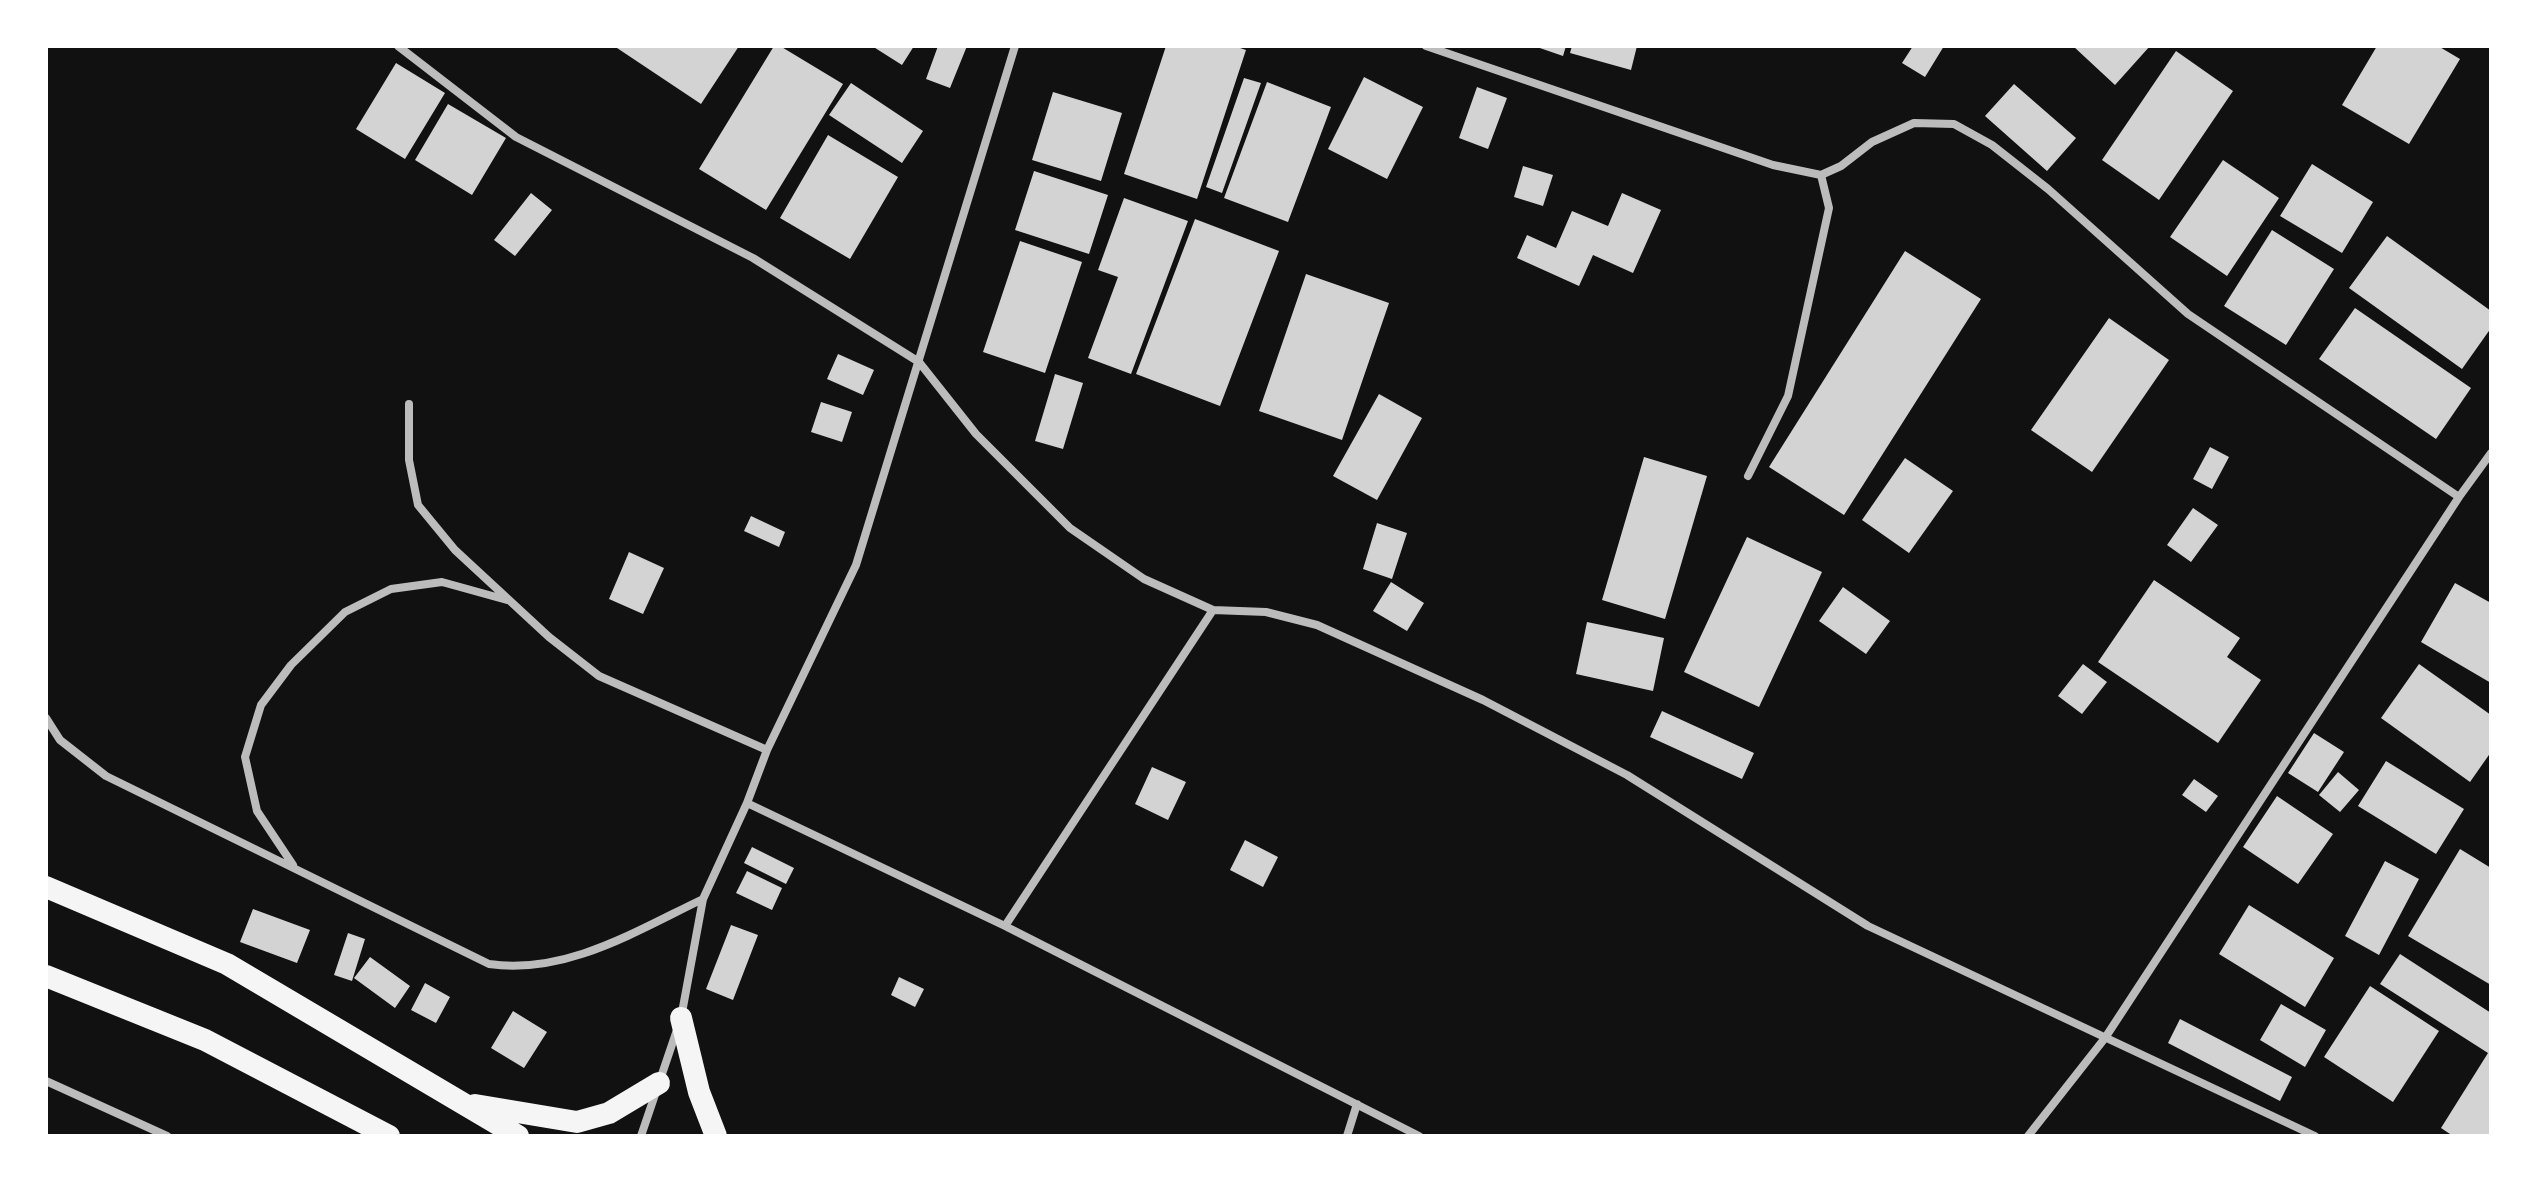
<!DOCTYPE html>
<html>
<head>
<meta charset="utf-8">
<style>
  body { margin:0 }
  #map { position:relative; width:2537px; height:1182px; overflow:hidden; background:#111; font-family:"DejaVu Sans",sans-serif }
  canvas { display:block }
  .frame { position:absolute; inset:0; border:48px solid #fff; pointer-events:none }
</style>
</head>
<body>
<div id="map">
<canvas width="2537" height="1182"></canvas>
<div class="frame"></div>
</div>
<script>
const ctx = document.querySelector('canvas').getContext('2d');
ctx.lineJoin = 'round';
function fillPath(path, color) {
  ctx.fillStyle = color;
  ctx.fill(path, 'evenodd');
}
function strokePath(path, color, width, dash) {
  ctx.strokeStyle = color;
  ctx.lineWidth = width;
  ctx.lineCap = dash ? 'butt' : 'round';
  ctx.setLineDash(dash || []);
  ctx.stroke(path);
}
fillPath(new Path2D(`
  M614,46H739L701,104Z
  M774,46H780L843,84L766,210L699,169Z
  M872,46H914L902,65Z
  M938,46H967L950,88L926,79Z
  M1166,46H1234L1246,50L1197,199L1124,174Z
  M1534,46H1566L1563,56Z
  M1572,46H1637L1631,70L1570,53Z
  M1913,46H1944L1925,77L1902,63Z
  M2073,46H2150L2115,85Z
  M2377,46H2438L2460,59L2409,144L2342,105Z
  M2176,51L2233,91L2159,200L2102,160Z
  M396,63L445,93L405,159L356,129Z
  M1364,77L1423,107L1387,179L1328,149Z
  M1244,78L1261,83L1222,193L1206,187Z
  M1267,82L1331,107L1288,222L1224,198Z
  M851,83L923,131L902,163L829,115Z
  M2014,84L2076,138L2047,171L1985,116Z
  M1477,87L1507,98L1488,149L1459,138Z
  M1053,92L1122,113L1101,181L1032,160Z
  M448,104L506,138L472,195L415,160Z
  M828,135L898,177L850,259L780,218Z
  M2223,160L2279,198L2227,276L2170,237Z
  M2312,164L2373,202L2342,253L2280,216Z
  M1523,166L1553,175L1543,206L1514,197Z
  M1034,171L1108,195L1089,254L1015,230Z
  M531,193L552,210L515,256L494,240Z
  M1622,193L1661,210L1633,273L1593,255L1579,286L1517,258L1527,235L1556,248L1572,211L1608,226Z
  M1124,198L1188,221L1131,374L1088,358L1118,277L1098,270Z
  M1195,219L1279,251L1220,406L1136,374Z
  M2272,230L2334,269L2286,345L2224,306Z
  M2387,236L2491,311V328L2462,369L2349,288Z
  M1020,241L1082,262L1045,373L983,352Z
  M1905,251L1981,299L1844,515L1769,467Z
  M1306,274L1389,303L1342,440L1259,411Z
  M2355,308L2471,388L2436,439L2319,359Z
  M2109,318L2169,360L2092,472L2031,430Z
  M838,354L874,370L863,395L827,379Z
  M1055,374L1083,383L1063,449L1035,441Z
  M1379,394L1422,418L1377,500L1333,476Z
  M821,402L852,412L842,442L811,432Z
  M2210,447L2229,457L2212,489L2193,479Z
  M1644,457L1707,476L1665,619L1602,600Z
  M1905,458L1953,491L1909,553L1862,520Z
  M2193,508L2218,525L2191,562L2167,545Z
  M751,516L785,532L779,547L744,531Z
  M1377,523L1407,533L1392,579L1363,569Z
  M1747,537L1822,572L1759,707L1684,672Z
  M629,552L664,568L643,614L609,599Z
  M2154,580L2240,638L2227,657L2261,680L2218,743L2098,662Z
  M1391,582L1424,603L1407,631L1373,611Z
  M2455,583L2491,603V683L2421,642Z
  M1843,587L1890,621L1866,654L1819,621Z
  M1587,622L1664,638L1653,691L1576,674Z
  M2083,664L2107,682L2082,714L2058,696Z
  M2419,664L2491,715V752L2470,782L2381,718Z
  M1662,711L1754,753L1742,779L1650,737Z
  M2314,733L2344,752L2318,792L2288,773Z
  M2386,761L2464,809L2436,854L2358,806Z
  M1152,767L1186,782L1168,820L1135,804Z
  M2338,772L2359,790L2340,812L2319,795Z
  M2194,779L2218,796L2206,812L2182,795Z
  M2277,796L2333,834L2298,884L2243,847Z
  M1245,840L1278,857L1263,887L1230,870Z
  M752,847L794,868L786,884L744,863Z
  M2460,849L2491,868V985L2408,936Z
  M2385,861L2419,879L2379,955L2345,936Z
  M747,871L782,888L772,910L736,893Z
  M2249,905L2334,958L2305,1007L2219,954Z
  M253,909L310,930L297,963L240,942Z
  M731,925L758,935L733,1000L706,989Z
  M348,933L365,939L352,981L334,975Z
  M2400,954L2491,1013V1136H2453L2441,1128L2488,1053L2380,984Z
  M370,957L410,986L395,1008L354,978Z
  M899,977L924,989L915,1007L891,995Z
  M425,983L450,997L436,1023L411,1010Z
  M2370,986L2439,1031L2393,1102L2324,1057Z
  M2281,1004L2326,1030L2305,1067L2260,1040Z
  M513,1011L547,1032L524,1068L491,1048Z
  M2180,1019L2292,1077L2280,1101L2168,1043Z`), '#d3d3d3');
strokePath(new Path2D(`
  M398,46L516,137L753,258L919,362L976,434L1070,528L1144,579L1213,610
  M1426,46L1773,165L1821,175L1841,166L1872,142L1914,123L1954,124L1992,145L2048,189L2188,314L2459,497
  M409,404V460L418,505L455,550L549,637L599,676L767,750
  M1748,476L1788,396L1829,208L1821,175
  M46,718L60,740L106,776L489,964C566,975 636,931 703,899
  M747,803L1005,926L1419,1136
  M293,865L257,811L245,757L261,705L291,665L345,612L391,589L442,582L507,600
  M1005,926L1213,610L1266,612L1317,625L1483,700L1627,775L1868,926L2315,1136
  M46,1081L167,1136
  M641,1136L681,1018L703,899L747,803L767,750L856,565L1015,46
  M1347,1136L1357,1104
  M2028,1136L2105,1038L2459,497L2491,453`), '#bcbcbc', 8);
strokePath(new Path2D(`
  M46,887L227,964L518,1136
  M46,976L205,1040L389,1136
  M681,1018L699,1092L716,1136
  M475,1105L577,1122L609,1113L659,1083`), '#f5f5f5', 22);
</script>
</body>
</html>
